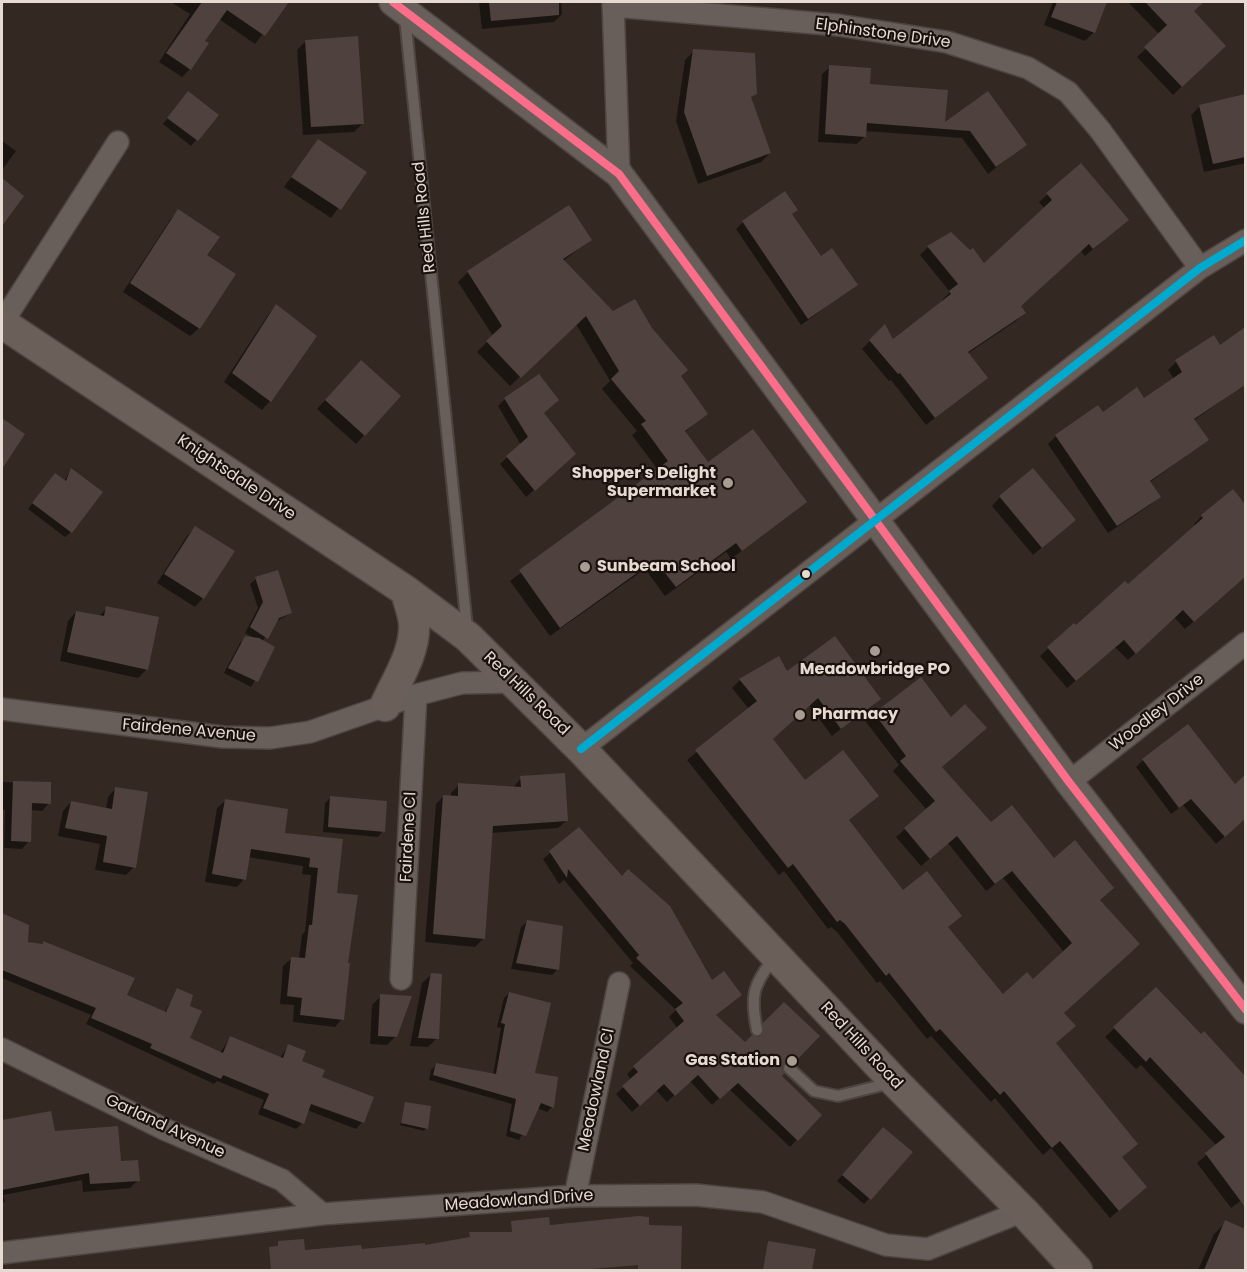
<!DOCTYPE html>
<html>
<head>
<meta charset="utf-8">
<style>
  body { margin:0 }
  #map { position:relative; width:1247px; height:1272px; overflow:hidden; background:#332822; font-family:Poppins,sans-serif }
  canvas { display:block }
  .frame { position:absolute; inset:0; border:3px solid #e7dad3; pointer-events:none }
</style>
</head>
<body>
<div id="map">
<canvas width="1247" height="1272"></canvas>
<div class="frame"></div>
</div>
<script>
const ctx = document.querySelector('canvas').getContext('2d');
ctx.lineJoin = 'round';
function fillPath(path, color) {
  ctx.fillStyle = color;
  ctx.fill(path, 'evenodd');
}
function strokePath(path, color, width, dash) {
  ctx.strokeStyle = color;
  ctx.lineWidth = width;
  ctx.lineCap = dash ? 'butt' : 'round';
  ctx.setLineDash(dash || []);
  ctx.stroke(path);
}
function write(font, color, halo, rows, align = 'center') {
  ctx.font = font + ' Poppins,sans-serif';
  ctx.lineWidth = 4.5;
  ctx.setLineDash([]);
  ctx.textBaseline = 'middle';
  ctx.strokeStyle = halo;
  ctx.fillStyle = color;
  for (const [text, x, y, turn = 0] of rows) {
    ctx.save();
    ctx.translate(x, y);
    ctx.rotate((+turn || 0) * Math.PI / 180);
    ctx.textAlign = isNaN(turn) ? turn : align;
    if (halo) ctx.strokeText(text, 0, 0);
    ctx.fillText(text, 0, 0);
    ctx.restore();
  }
}
fillPath(new Path2D(`
  M171,2H287L255,44L219,19L203,41L190,69L182,77L159,62L190,14Z
  M479,2H561L562,14L554,22L482,29Z
  M1053,2H1106L1093,33L1085,41L1044,25Z
  M1128,2H1203L1192,12L1216,54L1173,95L1137,57L1160,35Z
  M306,41L363,123L354,132L303,135L297,50Z
  M694,51L755,93L750,98L770,153L761,162L698,184L676,121L685,60Z
  M830,67L944,125L988,93L1025,145L988,174L962,138L865,131V136L857,144L818,142L822,74Z
  M1246,96V163L1204,172L1191,115L1200,106Z
  M183,98L217,115L191,146L163,124Z
  M318,140L365,172L331,218L284,187Z
  M2,141L16,151L2,170Z
  M1081,165L1119,227L1085,256L1080,250L1019,306L1024,313L1016,321L967,354L986,378L926,425L891,380L889,381L862,349L885,326L893,341L943,302L942,300L950,292L920,255L928,247L951,234L984,265L1045,209L1039,202Z
  M2,180L22,196L2,222Z
  M569,207L590,240L563,261L679,377L706,414L684,433L708,464L805,502L731,559L726,552L665,596L645,569L550,636L510,581L658,470L632,435L637,431L602,389L610,381L576,324L510,386L477,352L493,336L458,282L468,272Z
  M796,210L791,215L820,258L856,285L801,325L736,229L743,222Z
  M178,211L205,256L199,328L190,336L123,292L170,220Z
  M276,306L270,401L262,410L224,382L268,315Z
  M1246,328L1245,384L1193,421L1207,440L1149,483L1159,497L1150,505L1108,533L1048,444L1056,436L1102,414L1144,400L1174,379L1168,370L1176,362L1213,337L1220,347Z
  M352,371L399,396L356,444L317,409Z
  M505,399L543,413L567,461L526,497L500,464L521,445L498,406Z
  M3,421L23,435L2,466V423Z
  M71,470V532L65,537L28,509L50,480L64,481Z
  M1233,491L1246,506V571L1226,586L1222,597L1185,629L1174,617L1128,660L1115,647L1067,688L1040,656L1074,625L1076,628L1128,586L1196,526L1194,524L1202,516Z
  M1000,497L1074,520L1033,555L992,506Z
  M195,528L203,598L195,607L157,583L187,536Z
  M256,579L291,613L275,622L262,642L273,648L251,687L224,673L240,643L246,637L254,638L245,633L258,608L250,584Z
  M107,608L147,669L138,678L60,661L68,621L76,612L98,617Z
  M787,673L879,699L832,736L809,705L771,740L804,782L877,796L848,821L903,892L960,916L947,928L1003,996L1033,981L1064,952L1003,878L986,891L948,843L921,866L896,837L927,810L893,771L899,765L866,722L875,714L920,679L941,767L991,824L1054,860L1098,901L1055,1044L1120,1158L1137,1195L1110,1218L1051,1148L1043,1155L995,1098L991,1102L931,1036L927,1039L880,981L877,983L837,932L831,927L828,929L784,871L779,875L687,760L749,709L732,688L740,680Z
  M1143,760L1234,787H1246V818L1216,844L1183,805L1171,814L1136,767Z
  M521,778L566,821L558,828L491,833L483,939L475,947L425,942L436,804L444,796L451,797V793L459,785L513,788Z
  M2,782L50,783L49,803L42,811L30,810L29,841L22,849L4,848L5,810H2Z
  M116,788L134,867L126,875L95,870L100,844L58,836L63,811L71,802L106,809L108,797Z
  M331,797L383,831L378,837L323,832L325,803Z
  M225,801L283,835L341,841L336,894L346,964L342,1019L335,1027L293,1022L294,1005L280,1004L283,966L291,959H299L302,935L305,931L311,875L302,874L303,866L248,857L244,879L237,887L205,882L217,808Z
  M579,829L714,1016L745,1044L756,1038L757,1032L784,1004L818,1036L786,1069L781,1068L779,1076L820,1115L790,1147L729,1089L712,1105L690,1081L667,1102L656,1090L632,1112L616,1094L631,1080L627,1074L678,1029L669,1017L676,1010L630,966L633,963L564,880L559,884L543,859Z
  M2,914L27,926V944L41,945L44,943L125,996L164,1013L178,990L189,1007L188,1039L220,1053L230,1038L280,1058L288,1046L300,1062L320,1078L362,1122L356,1129L307,1110L302,1123L296,1129L258,1114L264,1100L217,1081L214,1084L86,1024L91,1015L2,978Z
  M527,922L558,969L552,975L511,969L521,927Z
  M431,975L437,1038L428,1047L410,1046L422,983Z
  M1156,989L1201,1036L1204,1033L1246,1078V1197L1231,1208L1197,1163L1217,1146L1141,1065L1136,1069L1105,1037Z
  M509,993L533,1074L556,1079L552,1107L547,1112L537,1108L519,1140L506,1136L512,1104L429,1080L431,1070L436,1065L493,1075L501,1028L497,1027L504,998Z
  M381,996L396,1036L387,1045L370,1044L372,1005Z
  M406,1103L426,1128L424,1131L400,1125Z
  M50,1112L54,1132L120,1163L138,1180L130,1188L83,1192L82,1180L3,1195L5,1201L2,1204V1121Z
  M878,1135L910,1152L864,1204L837,1181Z
  M1226,1222L1246,1231V1270H1198L1214,1234Z`), '#0007');
fillPath(new Path2D(`
  M202,2H289L265,36L227,10L205,41L209,43L191,70L166,53Z
  M489,2H559V15L491,21Z
  M1057,2H1107L1095,33L1051,17Z
  M1145,2H1204L1194,11L1226,46L1182,87L1144,47L1167,25Z
  M358,36L364,124L311,127L305,40Z
  M693,49L755,53L757,94L751,97L771,153L707,176L684,112Z
  M829,65L871,68L870,84L948,90L945,122L988,91L1027,145L996,167L970,131L867,123L866,137L825,134Z
  M188,91L219,115L198,141L167,118Z
  M1245,94V157L1213,164L1199,105Z
  M318,139L367,172L341,210L291,177Z
  M1081,163L1129,220L1093,249L1089,244L1021,306L1026,313L968,352L988,378L935,418L900,373L898,374L869,340L885,324L893,339L951,294L949,291L958,284L927,246L951,232L970,250L973,248L984,263L1052,200L1046,193Z
  M2,178L24,196L2,226Z
  M785,191L798,210L792,214L821,256L832,248L858,285L808,319L742,221Z
  M569,205L592,240L563,259L613,311L635,299L652,328L688,370L681,376L708,414L685,431L708,462L753,429L807,502L742,551L736,543L676,587L655,560L560,628L519,570L668,461L641,424L646,421L611,379L619,371L586,316L521,378L486,341L502,326L467,271Z
  M178,209L220,237L207,255L236,274L200,329L130,283Z
  M276,304L317,336L271,402L232,373Z
  M1245,327V385L1194,419L1209,440L1150,481L1161,497L1117,526L1055,435L1098,405L1103,412L1137,387L1144,398L1182,372L1175,360L1214,335L1220,345Z
  M361,360L401,396L365,436L325,400Z
  M539,374L559,400L544,413L576,454L535,491L506,456L528,437L504,398Z
  M2,418L25,434L2,469Z
  M71,468L103,492L72,533L32,503L55,473L66,481Z
  M1033,468L1076,520L1042,548L999,496Z
  M1233,489L1245,504V577L1194,622L1183,610L1136,654L1124,640L1076,681L1047,647L1074,623L1076,625L1125,581L1128,584L1203,518L1201,515Z
  M195,526L235,551L204,599L164,574Z
  M278,570L292,613L279,618L268,639L250,627L263,602L255,577Z
  M106,606L159,617L148,670L67,652L76,611L104,616Z
  M245,636L259,638L275,647L258,682L228,668Z
  M835,636L881,699L841,729L818,698L773,739L805,780L843,750L879,796L849,820L903,890L927,871L962,916L948,927L1003,994L1027,972L1033,979L1072,943L1012,871L995,884L957,836L930,859L904,828L935,801L900,761L906,756L874,713L921,677L951,717L965,704L987,728L942,767L991,822L1012,805L1054,858L1075,840L1114,888L1100,900L1140,944L1064,1013L1076,1026L1056,1043L1138,1144L1122,1157L1147,1187L1119,1211L1060,1141L1052,1148L1004,1091L1000,1095L940,1029L936,1032L889,973L886,976L845,924L840,920L837,922L793,864L788,868L695,750L757,701L739,679L779,656L787,671Z
  M1188,724L1235,784L1245,775V819L1225,837L1191,799L1179,808L1142,759Z
  M565,773L568,821L493,826L485,939L433,934L443,795L458,796V783L521,787L520,776Z
  M13,781L51,782V804L32,803L31,842L11,841Z
  M115,787L148,792L136,868L103,862L107,836L65,828L71,801L112,809Z
  M330,796L387,801L385,832L328,827Z
  M225,799L288,809L285,833L343,839L337,893L358,895L348,963H350L344,1020L300,1015L302,998L287,996L291,957L305,958L309,925H312L318,868L309,867L310,858L251,849L246,880L212,874Z
  M579,827L622,876L628,869L670,906L712,980L724,971L742,995L716,1015L745,1042L752,1035L758,1037L762,1035L763,1023L784,1002L820,1036L794,1063L786,1061L782,1067L784,1074L782,1076L822,1115L798,1141L738,1083L720,1099L698,1075L675,1096L664,1084L640,1106L622,1086L638,1072L633,1066L684,1021L675,1009L683,1003L636,958L639,955L568,869L567,878L549,851Z
  M2,913L29,925L28,942L43,944V941L135,978L127,995L166,1012L177,988L193,995L190,1006L202,1011L190,1038L223,1053L230,1036L283,1058L288,1044L306,1051L302,1061L325,1070L322,1077L374,1097L364,1123L311,1104L304,1124L263,1108L269,1094L223,1075L221,1079L150,1048L152,1044L91,1018L96,1008L2,970Z
  M527,920L563,926L559,970L516,963Z
  M431,973L442,974L439,1039L418,1038Z
  M1156,987L1201,1034L1204,1031L1245,1076V1207L1205,1153L1225,1137L1150,1057L1146,1062L1113,1027Z
  M509,992L551,1003L535,1073L558,1077L554,1108L541,1103L526,1136L510,1131L516,1099L433,1075L436,1063L496,1074L505,1024L501,1023Z
  M380,994L412,996L397,1037L378,1036Z
  M405,1102L431,1106L428,1129L401,1123Z
  M51,1111L55,1131L118,1126L121,1161L138,1160L140,1181L90,1184L89,1173L2,1190V1120Z
  M883,1127L913,1152L871,1200L842,1175Z
  M639,1216L649,1217V1225L682,1226L681,1270H638V1265L579,1270H271L269,1247L278,1246V1241L304,1239L305,1250L361,1245L362,1249L425,1243V1245L470,1237L469,1232H512L511,1221L549,1217L550,1225Z
  M1225,1220L1245,1229V1270H1204Z
  M768,1241L816,1249L812,1270H763Z`), '#4f423e');
const service = new Path2D(`
  M405,17L467,628
  M757,1030C750,996 753,984 775,957
  M789,1068L814,1091L838,1096L891,1083`);
const minor = new Path2D(`
  M613,2L619,174
  M613,6L838,25L947,42L1028,68L1068,92L1100,130L1200,268
  M2,323L118,142
  M2,709L223,737L270,738L310,732L416,695L462,683L513,682
  M581,749L1200,268L1246,240
  M1069,782L1246,643
  M401,979L416,695
  M2,1049L164,1129L282,1180L322,1214
  M575,1196L619,983
  M2,1253L322,1214L575,1196L696,1195L763,1202L886,1245L928,1249L1023,1211`);
const tertiary = new Path2D(`
  M393,2L619,174L1069,782L1246,1010`);
const secondary = new Path2D(`
  M2,323L406,591L468,637L581,749L895,1082L1023,1211L1077,1270
  M385,706C396,681 416,652 414,623C413,612 408,601 406,591`);
strokePath(service, '#4f4540', 14);
strokePath(minor, '#4f4540', 24);
strokePath(tertiary, '#4f4540', 30);
strokePath(secondary, '#4f4540', 33);
strokePath(service, '#685f5a', 10);
strokePath(minor, '#685f5a', 21);
strokePath(tertiary, '#685f5a', 27);
strokePath(secondary, '#6a6059', 30);
strokePath(new Path2D(`
  M393,2L619,174L1069,782L1246,1010`), '#fb6d88', 8);
strokePath(new Path2D(`
  M581,749L1200,268L1246,240`), '#00a9ce', 8);
for (const [x, y, r, color] of [
  [728,483,6,"#a89c95"],
  [585,567,6,"#a89c95"],
  [806,574,5,"#e7dad3"],
  [875,651,6,"#a89c95"],
  [800,715,6,"#a89c95"],
  [792,1061,6,"#a89c95"]
]) {
  const dot = new Path2D();
  dot.arc(x, y, r, 0, 2 * Math.PI);
  ctx.fillStyle = color;
  ctx.fill(dot);
  strokePath(dot, '#1a110d', 2);
}
write('16px', '#e7dad3', '#1a110d', [
  ["Elphinstone Drive",883,34,8],
  ["Red Hills Road",425,217,-96],
  ["Knightsdale Drive",236,478,34],
  ["Red Hills Road",526,694,44],
  ["Woodley Drive",1157,713,-38],
  ["Fairdene Avenue",189,731,5],
  ["Fairdene Cl",409,837,-87],
  ["Red Hills Road",861,1046,47],
  ["Meadowland Cl",597,1090,-78],
  ["Garland Avenue",165,1127,25],
  ["Meadowland Drive",519,1201,-4]
]);
write('bold 16px', '#e7dad3', '#1a110d', [
  ["Shopper's Delight",716,474],
  ["Supermarket",716,492],
  ["Sunbeam School",597,567,"left"],
  ["Meadowbridge PO",875,670,"center"],
  ["Pharmacy",812,715,"left"],
  ["Gas Station",780,1061]
], 'right');
</script>
</body>
</html>
